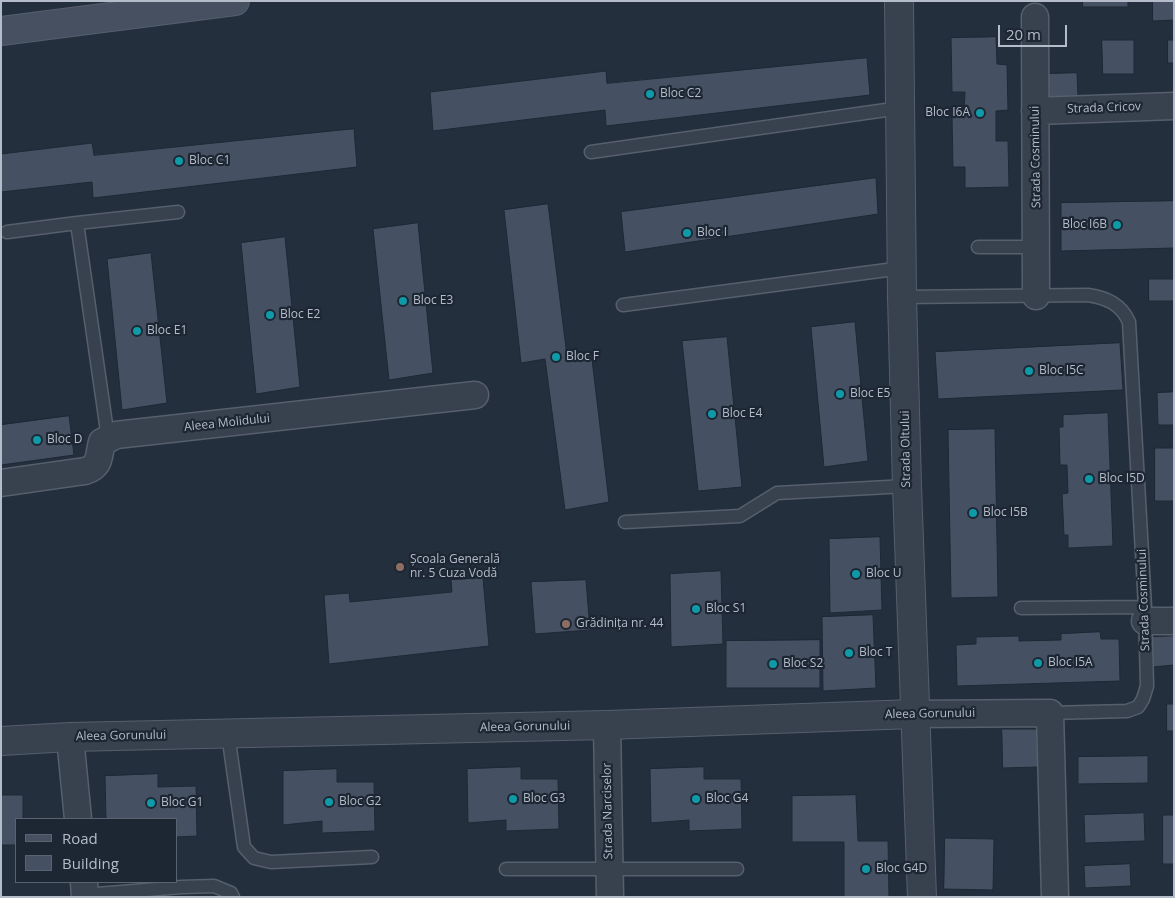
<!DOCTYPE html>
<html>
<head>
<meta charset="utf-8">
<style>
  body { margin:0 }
  #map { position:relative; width:1175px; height:898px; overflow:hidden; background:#242f3e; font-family:"Open Sans",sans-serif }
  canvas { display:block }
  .frame { position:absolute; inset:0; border:2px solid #b4bcc9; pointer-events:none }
  .legend { position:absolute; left:15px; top:818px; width:162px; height:65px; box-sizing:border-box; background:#1d2633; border:1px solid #59626f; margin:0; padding:6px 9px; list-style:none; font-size:15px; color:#b4bcc9 }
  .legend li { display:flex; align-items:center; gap:10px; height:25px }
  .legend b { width:25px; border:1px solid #59626f }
  .scale { position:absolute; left:998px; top:25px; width:69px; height:22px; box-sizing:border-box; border:2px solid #b4bcc9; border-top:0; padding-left:6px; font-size:15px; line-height:18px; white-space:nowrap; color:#b4bcc9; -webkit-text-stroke:4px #1d2633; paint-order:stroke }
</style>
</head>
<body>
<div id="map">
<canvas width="1175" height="898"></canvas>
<div class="frame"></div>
<ul class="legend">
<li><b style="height:6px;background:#465061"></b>Road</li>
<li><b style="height:14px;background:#455162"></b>Building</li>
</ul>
<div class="scale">20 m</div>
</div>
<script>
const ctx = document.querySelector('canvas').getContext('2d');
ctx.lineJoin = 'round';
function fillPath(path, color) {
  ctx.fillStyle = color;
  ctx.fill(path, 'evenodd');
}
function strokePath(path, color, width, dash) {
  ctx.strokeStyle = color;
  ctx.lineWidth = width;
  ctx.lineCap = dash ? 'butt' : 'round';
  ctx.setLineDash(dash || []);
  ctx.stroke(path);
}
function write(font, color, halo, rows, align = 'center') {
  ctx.font = font + ' "Open Sans",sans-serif';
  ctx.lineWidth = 4.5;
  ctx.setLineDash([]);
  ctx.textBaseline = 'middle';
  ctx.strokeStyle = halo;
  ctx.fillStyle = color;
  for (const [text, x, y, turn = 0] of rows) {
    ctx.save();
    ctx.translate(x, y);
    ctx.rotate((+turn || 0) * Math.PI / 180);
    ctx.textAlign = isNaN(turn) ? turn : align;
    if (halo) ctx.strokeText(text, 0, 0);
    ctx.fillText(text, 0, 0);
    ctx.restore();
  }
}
const building = new Path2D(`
  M1083,1H1128V7H1083Z
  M1153,1H1174V20L1153,21Z
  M996,37L997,64L1007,65L1008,110L996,111V141H1008L1009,187L965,188V167H953L952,116H964L965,92H952L951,38Z
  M1102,40H1134V74H1103Z
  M1168,40H1174V63H1168Z
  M867,58L870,95L606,126L605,110L433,131L430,92L606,71L607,83Z
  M1077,73L1078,97H1043L1042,74Z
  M354,129L357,167L93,198L92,182L1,192V154L92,143L94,155Z
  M876,178L878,214L625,252L621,212Z
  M1174,201V248L1061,251V203Z
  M548,204L567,356L591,351L609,502L565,510L545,359L521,363L504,210Z
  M418,223L433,373L389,380L373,229Z
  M285,237L300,387L256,394L241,243Z
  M151,253L167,403L122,410L107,259Z
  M1149,279H1174V301H1149Z
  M855,322L868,461L824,467L811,327Z
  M727,337L742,487L698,491L682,341Z
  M1120,343L1123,390L938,399L935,352Z
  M1174,392V425H1158L1157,393Z
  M1108,413L1113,546L1068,548V535H1064L1062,494L1068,493L1067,465H1060L1059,427H1063V415Z
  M69,416L74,455L1,465V425Z
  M995,429L998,597L951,598L948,430Z
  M1155,448H1174V501H1155Z
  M880,537L882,610L830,613L829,539Z
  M721,571L723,644L671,647L670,574Z
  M483,578L489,646L329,664L324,595L349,593L350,602L452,592L451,580Z
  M586,580L590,630L535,634L531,582Z
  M873,615L876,688L823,691L822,617Z
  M1100,632L1101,639H1119L1120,681L957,686L956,645L976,644V637L1019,636V641L1061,640V634Z
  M1174,636V665L1153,667L1151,637Z
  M820,640V688H726V641Z
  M1167,704H1174V731H1167Z
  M1002,729H1038V767L1003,768Z
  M1148,756V783L1078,784V757Z
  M521,767V779H558L559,829L506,831V820L468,823L467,769Z
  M704,767V779H741L742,829L689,831V820L651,823L650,769Z
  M337,769V782H374L375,831L322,833V821L283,825V771Z
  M158,774V787L196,786L197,836L176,837V819H106L105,776Z
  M1,795H23V819H16V845H1Z
  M856,795L858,841H888L889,897H844V842H792V796Z
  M1144,813L1145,841L1085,843L1084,815Z
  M1163,815H1174V864H1163Z
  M945,838L994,839L993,890L944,889Z
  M1130,864L1131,886L1085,888L1084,866Z`);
fillPath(building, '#455162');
strokePath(building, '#1f2835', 1);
const service = new Path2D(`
  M591,152L900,108
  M7,232L77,223
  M978,247H1037
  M902,297L1088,295C1107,298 1121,304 1129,322L1145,607L1147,686L1143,699L1138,707L1127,711L1050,713
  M623,305L902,268
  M108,438L77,223L178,212
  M625,522L740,516L777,493L907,486
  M1021,608L1145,607
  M228,734L244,847L254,858L271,862L372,857
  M506,869H737
  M85,895L182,887L214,886L231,893L233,897`);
const minor = new Path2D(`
  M1035,17L1036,296
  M1035,111L1174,106
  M1,483L85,471C101,466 98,457 102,442L116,435L475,395
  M1145,621H1174
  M914,714L1050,713L1055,897
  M607,725L610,897
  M70,737L78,819
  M84,882L85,897`);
const tertiary = new Path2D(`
  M899,1L902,297L907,486L922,897
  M1,741L70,737L607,725L914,714`);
const secondary = new Path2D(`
  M1,31L235,1`);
strokePath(service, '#565f6c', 15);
strokePath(minor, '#565f6c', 29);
strokePath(tertiary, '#565f6c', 30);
strokePath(secondary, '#565f6c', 30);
strokePath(service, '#38414e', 12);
strokePath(minor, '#38414e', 26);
strokePath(tertiary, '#38414e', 28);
strokePath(secondary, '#465061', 28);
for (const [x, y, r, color] of [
  [650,94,5,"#0f9aa8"],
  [980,113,5,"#0f9aa8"],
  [179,161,5,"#0f9aa8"],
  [1117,225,5,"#0f9aa8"],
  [687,233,5,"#0f9aa8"],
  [403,301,5,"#0f9aa8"],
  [270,315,5,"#0f9aa8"],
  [137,331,5,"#0f9aa8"],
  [556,357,5,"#0f9aa8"],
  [1029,371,5,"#0f9aa8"],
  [840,394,5,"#0f9aa8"],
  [712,414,5,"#0f9aa8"],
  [37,440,5,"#0f9aa8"],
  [1089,479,5,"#0f9aa8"],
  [973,513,5,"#0f9aa8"],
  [400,567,5,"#8d6e63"],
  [856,574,5,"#0f9aa8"],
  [696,609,5,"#0f9aa8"],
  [566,624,5,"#8d6e63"],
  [849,653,5,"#0f9aa8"],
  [1038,663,5,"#0f9aa8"],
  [773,664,5,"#0f9aa8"],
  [513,799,5,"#0f9aa8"],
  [696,799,5,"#0f9aa8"],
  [329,802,5,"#0f9aa8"],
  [151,803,5,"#0f9aa8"],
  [866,869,5,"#0f9aa8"]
]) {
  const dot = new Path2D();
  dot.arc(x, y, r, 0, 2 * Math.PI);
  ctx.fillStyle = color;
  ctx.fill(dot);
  strokePath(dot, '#1d2633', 2);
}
write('12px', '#b4bcc9', '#1d2633', [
  ["Bloc C2",660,94],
  ["Bloc I6A",970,113,"right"],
  ["Bloc C1",189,161],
  ["Bloc I6B",1107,225,"right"],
  ["Bloc I",697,233],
  ["Bloc E3",413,301],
  ["Bloc E2",280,315],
  ["Bloc E1",147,331],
  ["Bloc F",566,357],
  ["Bloc I5C",1039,371],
  ["Bloc E5",850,394],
  ["Bloc E4",722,414],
  ["Bloc D",47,440],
  ["Bloc I5D",1099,479],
  ["Bloc I5B",983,513],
  ["Școala Generală",410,560],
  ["nr. 5 Cuza Vodă",410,574],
  ["Bloc U",866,574],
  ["Bloc S1",706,609],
  ["Grădinița nr. 44",576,624],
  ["Bloc T",859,653],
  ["Bloc I5A",1048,663],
  ["Bloc S2",783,664],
  ["Bloc G3",523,799],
  ["Bloc G4",706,799],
  ["Bloc G2",339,802],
  ["Bloc G1",161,803],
  ["Bloc G4D",876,869]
], 'left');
write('12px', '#b4bcc9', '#1d2633', [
  ["Strada Cricov",1104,108,-2],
  ["Strada Cosminului",1036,157,-91],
  ["Aleea Molidului",227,423,-6],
  ["Strada Oltului",906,449,-91],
  ["Strada Cosminului",1144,600,-92],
  ["Aleea Gorunului",930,714,-1],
  ["Aleea Gorunului",525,727,-1],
  ["Aleea Gorunului",121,736,-1],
  ["Strada Narciselor",608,811,-91]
]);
</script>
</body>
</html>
